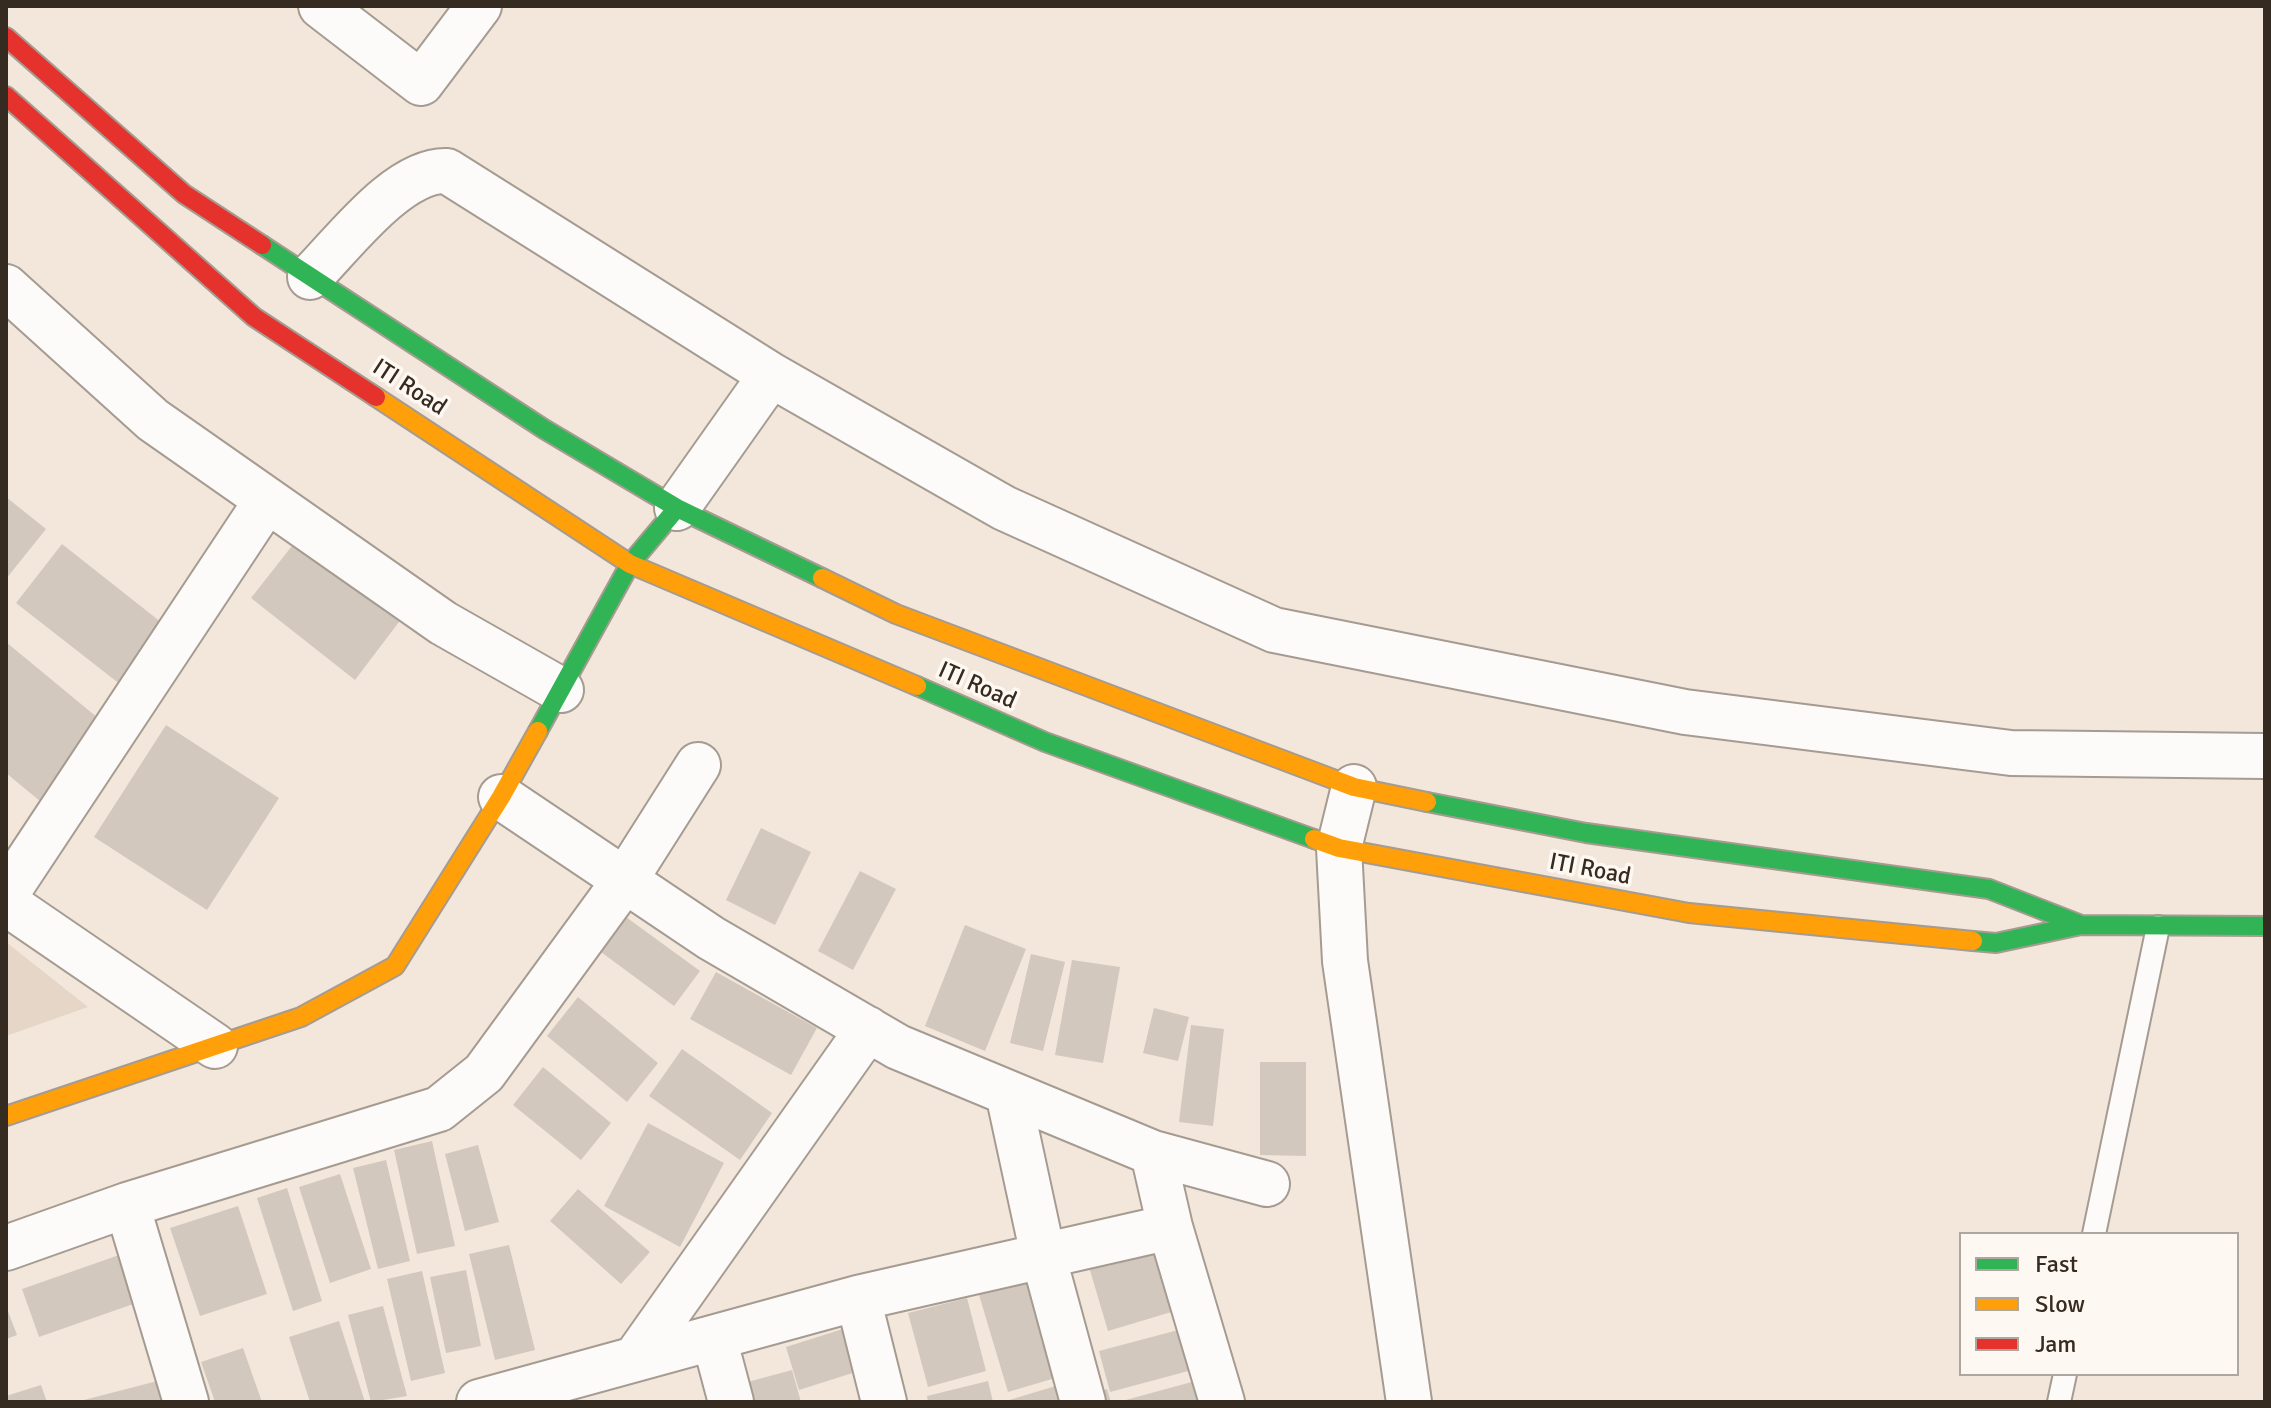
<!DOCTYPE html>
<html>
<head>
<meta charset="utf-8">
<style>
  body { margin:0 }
  #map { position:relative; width:2271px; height:1408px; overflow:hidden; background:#f3e7db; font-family:Signika,sans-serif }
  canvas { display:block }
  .frame { position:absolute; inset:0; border:8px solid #352b20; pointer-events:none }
  .legend { position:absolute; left:1959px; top:1232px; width:280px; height:144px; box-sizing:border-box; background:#fef8f3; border:2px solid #aea69f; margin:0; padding:10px 14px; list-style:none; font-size:24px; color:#352b20 }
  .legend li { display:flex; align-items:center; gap:16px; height:40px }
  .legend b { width:40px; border:2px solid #aea69f }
</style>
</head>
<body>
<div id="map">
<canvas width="2271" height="1408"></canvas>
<div class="frame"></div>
<ul class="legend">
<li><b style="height:10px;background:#30b455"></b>Fast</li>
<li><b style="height:10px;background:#ff9f0a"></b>Slow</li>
<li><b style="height:10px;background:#e5322d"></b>Jam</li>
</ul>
</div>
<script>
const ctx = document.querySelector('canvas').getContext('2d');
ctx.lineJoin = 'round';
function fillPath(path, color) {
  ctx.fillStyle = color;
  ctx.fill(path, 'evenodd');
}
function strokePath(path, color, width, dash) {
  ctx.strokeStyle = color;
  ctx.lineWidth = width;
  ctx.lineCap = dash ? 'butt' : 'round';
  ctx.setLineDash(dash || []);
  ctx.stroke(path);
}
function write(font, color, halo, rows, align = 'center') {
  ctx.font = font + ' Signika,sans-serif';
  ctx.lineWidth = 7;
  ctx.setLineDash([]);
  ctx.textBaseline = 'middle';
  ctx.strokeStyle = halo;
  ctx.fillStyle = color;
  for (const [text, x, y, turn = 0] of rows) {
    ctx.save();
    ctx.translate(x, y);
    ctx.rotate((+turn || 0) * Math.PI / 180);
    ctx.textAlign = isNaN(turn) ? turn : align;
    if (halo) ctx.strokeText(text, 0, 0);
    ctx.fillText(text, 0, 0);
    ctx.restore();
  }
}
fillPath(new Path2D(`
  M6,942L88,1007L6,1036Z`), '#e5d6c7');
fillPath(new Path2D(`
  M6,497L46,529L6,579Z
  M299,537L402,618L355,680L251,598Z
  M62,544L176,634L130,692L16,603Z
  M6,642L110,728L46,806L6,773Z
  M166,725L279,798L207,910L94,837Z
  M761,828L811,852L775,925L726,900Z
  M860,871L896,889L853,970L818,951Z
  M626,917L700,971L674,1006L601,952Z
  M965,925L1026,949L985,1051L925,1026Z
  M1031,954L1065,962L1043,1051L1010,1043Z
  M1072,960L1120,967L1103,1063L1055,1055Z
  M716,972L817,1028L791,1075L690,1019Z
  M578,997L658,1063L627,1102L547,1036Z
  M1154,1008L1189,1017L1178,1061L1143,1053Z
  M1191,1025L1224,1029L1213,1126L1179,1122Z
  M682,1049L772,1113L740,1160L649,1096Z
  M1260,1062H1306V1156L1260,1155Z
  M543,1067L611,1123L581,1160L513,1105Z
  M648,1123L724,1163L680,1247L604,1206Z
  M432,1141L455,1246L417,1254L394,1150Z
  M478,1145L499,1222L465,1231L445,1154Z
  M386,1160L410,1261L378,1269L353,1168Z
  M340,1174L371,1269L330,1283L299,1187Z
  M287,1188L322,1301L293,1311L257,1198Z
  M578,1189L650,1252L621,1284L550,1221Z
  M238,1206L267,1294L200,1316L170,1228Z
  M1170,1243L1188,1307L1108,1331L1089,1267Z
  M509,1245L535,1350L495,1360L469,1254Z
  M122,1254L139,1302L39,1337L22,1289Z
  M466,1270L481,1346L446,1353L430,1277Z
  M1037,1270L1069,1374L1008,1392L977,1288Z
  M422,1271L445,1373L411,1381L387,1279Z
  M967,1298L986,1371L928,1387L908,1313Z
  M6,1306L17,1335L6,1339Z
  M383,1306L407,1396L371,1402L348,1315Z
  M339,1321L365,1402H310L289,1337Z
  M1197,1325L1207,1366L1110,1392L1099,1351Z
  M849,1327L862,1370L799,1390L786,1347Z
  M243,1348L262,1402H215L201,1362Z
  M792,1370L801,1402H737L733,1386Z
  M1210,1377L1217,1402H1122V1401Z
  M165,1379L171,1402H80V1401Z
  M988,1381L993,1402H928L927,1396Z
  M41,1385L47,1402H6V1396Z
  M1059,1385L1064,1402H1006V1401Z
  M1107,1389L1111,1402H1089L1087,1395Z`), '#d3c8be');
const lane = new Path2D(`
  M2094,1234L2158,927
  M2059,1402L2065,1374`);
const street = new Path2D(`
  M321,6L421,83L479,6
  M310,277C343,244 398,169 447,171L771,375L1004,508L1274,630L1685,712L2011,753L2265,756
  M6,287L153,420L443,623L561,690
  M677,508L771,375
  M1354,787L1339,848L1345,961L1409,1402
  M501,797L711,938L898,1047L1153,1153L1267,1184
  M6,894L267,500
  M6,903L215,1046
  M1008,1093L1043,1255L1083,1402
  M1153,1153L1170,1227
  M127,1205L186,1402
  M6,1248L127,1205L439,1109L484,1073L625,880L698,765
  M858,1298L884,1402
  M714,1338L731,1402
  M635,1359L868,1029
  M479,1402L858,1298L1170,1227L1222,1402`);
const fast = new Path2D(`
  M262,245L544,429L677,508L822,578
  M917,686L1045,742L1314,839
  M538,731L630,564L677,508
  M1427,802L1586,833L1989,889L2081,925
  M1973,941L1996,943L2081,925L2265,926`);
const slow = new Path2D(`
  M376,397L630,564L917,686
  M822,578L896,614L1354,787L1427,802
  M1314,839L1339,848L1689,913L1973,941
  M6,1116L301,1017L395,966L501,797L538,731`);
const jam = new Path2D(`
  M6,37L184,194L262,245
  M6,96L254,317L376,397`);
strokePath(lane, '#a59b91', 26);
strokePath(street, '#a59b91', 48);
strokePath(fast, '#a59b91', 22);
strokePath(slow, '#a59b91', 22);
strokePath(jam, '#a59b91', 22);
strokePath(lane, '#fdfbfa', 22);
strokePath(street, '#fdfbfa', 44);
strokePath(fast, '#30b455', 18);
strokePath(slow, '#ff9f0a', 18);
strokePath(jam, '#e5322d', 18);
write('24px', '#352b20', '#fef8f3', [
  ["ITI Road",409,388,33],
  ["ITI Road",977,686,24],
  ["ITI Road",1590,870,11]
]);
</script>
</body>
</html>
